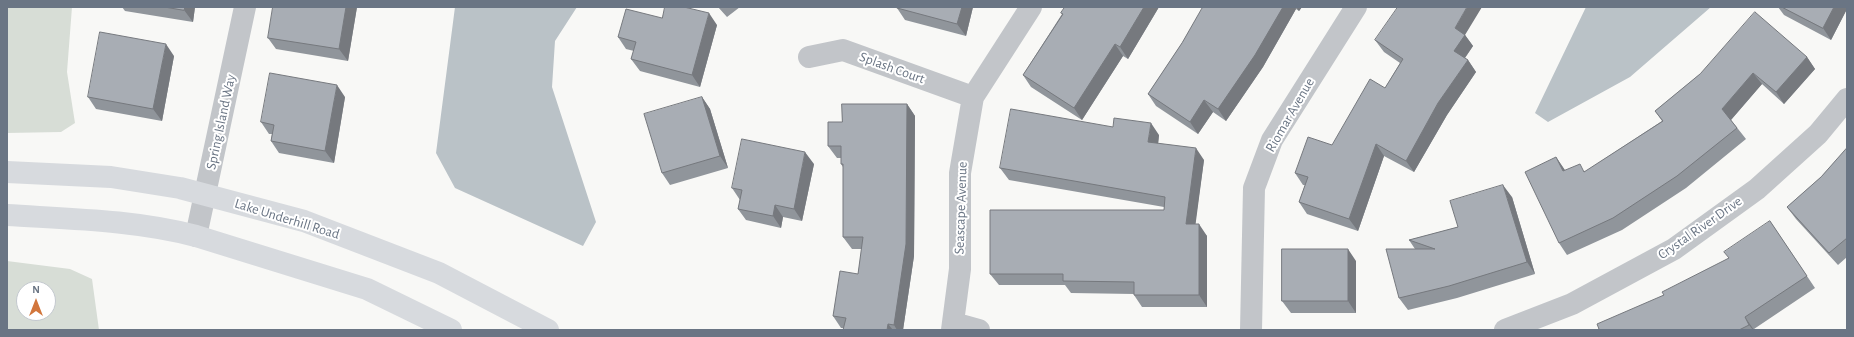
<!DOCTYPE html>
<html>
<head>
<meta charset="utf-8">
<style>
  body { margin:0 }
  #map { position:relative; width:1854px; height:337px; overflow:hidden; background:#f8f8f6; font-family:"Alegreya Sans",sans-serif }
  canvas { display:block }
  .frame { position:absolute; inset:0; border:8px solid #6a7584; pointer-events:none }
  .north { position:absolute; left:16px; top:281px; width:40px; height:40px; box-sizing:border-box; background:#fff; border:1px solid #c3c8ce; border-radius:50%; rotate:0deg; font-size:11px; font-weight:700; line-height:16px; text-align:center; color:#6a7584 }
  .north::after { content:''; display:block; margin:auto; width:14px; height:18px; background:#d2763c; clip-path:polygon(50% 0,100% 100%,50% 72%,0 100%) }
</style>
</head>
<body>
<div id="map">
<canvas width="1854" height="337"></canvas>
<div class="frame"></div>
<div class="north">N</div>
</div>
<script>
const ctx = document.querySelector('canvas').getContext('2d');
ctx.lineJoin = 'round';
function fillPath(path, color) {
  ctx.fillStyle = color;
  ctx.fill(path, 'evenodd');
}
function strokePath(path, color, width, dash) {
  ctx.strokeStyle = color;
  ctx.lineWidth = width;
  ctx.lineCap = dash ? 'butt' : 'round';
  ctx.setLineDash(dash || []);
  ctx.stroke(path);
}
function write(font, color, halo, rows, align = 'center') {
  ctx.font = font + ' "Alegreya Sans",sans-serif';
  ctx.lineWidth = 4;
  ctx.setLineDash([]);
  ctx.textBaseline = 'middle';
  ctx.strokeStyle = halo;
  ctx.fillStyle = color;
  for (const [text, x, y, turn = 0] of rows) {
    ctx.save();
    ctx.translate(x, y);
    ctx.rotate((+turn || 0) * Math.PI / 180);
    ctx.textAlign = isNaN(turn) ? turn : align;
    if (halo) ctx.strokeText(text, 0, 0);
    ctx.fillText(text, 0, 0);
    ctx.restore();
  }
}
fillPath(new Path2D(`
  M7,7H72L67,72L75,123L61,132L7,133Z
  M7,261L70,269L92,279L99,330H7ZM24,289H48V313H24Z`), '#d7ddd6');
fillPath(new Path2D(`
  M455,7H577L555,41L552,87L596,222L583,246L455,188L436,153Z
  M1586,7H1711L1630,77L1548,122L1535,113Z`), '#bac2c7');
strokePath(new Path2D(`
  M809,57L843,50L973,97
  M196,236L245,7
  M954,323L979,330
  M952,330L960,269V173L973,97L1031,7
  M1251,330L1254,188L1272,140L1356,7
  M1505,330L1572,304L1674,249L1757,189L1818,134L1847,99`), '#c2c5c9', 22);
strokePath(new Path2D(`
  M7,172L111,177L180,188L304,221L439,273L548,330
  M7,215C70,219 135,220 196,236L367,289L451,330`), '#d7dade', 22);
fillPath(new Path2D(`
  M122,7H195L193,22L125,11Z
  M273,7H357L348,61L276,49L268,38Z
  M718,7H740L727,17Z
  M897,7H973L966,36L905,20L897,8Z
  M1065,7H1159L1128,59L1123,56L1082,120L1031,87L1023,75L1062,14L1061,13Z
  M1203,7H1302L1299,11L1296,9L1263,67L1226,121L1213,112L1198,134L1156,106L1148,94L1182,43Z
  M1778,7H1847V9L1831,40L1784,15Z
  M662,18L717,25L700,87L640,71L631,59L634,51L626,49L618,37Z
  M1465,35L1473,46L1465,58L1468,60L1476,72L1447,115L1414,172L1384,156L1358,231L1307,214L1299,202L1305,185H1303L1295,173L1332,145L1385,88L1400,63L1384,52L1375,40Z
  M174,56L162,121L96,109L88,97Z
  M1807,57L1815,69L1784,104L1762,84L1731,120L1746,139L1686,188L1622,230L1567,255L1559,243L1556,157L1565,170L1586,171L1662,121L1655,111L1700,74Z
  M345,97L334,163L279,153L271,141L272,134H269L261,122Z
  M702,97L710,109L728,168L670,185L662,173Z
  M907,104L915,116L914,256L903,330H843V328H841L833,316L858,274L862,249H852L843,237V167L841,164V158H837L828,146L842,122Z
  M1159,135L1158,144L1204,160L1195,224L1207,236V307H1142L1134,295V294L1071,293L1065,285H999L990,274L1164,210V207L1009,180L1000,168Z
  M1847,148V257L1838,265L1796,219L1787,207L1821,177Z
  M814,164L802,221L783,217L781,228L746,220L738,209L740,200L732,188Z
  M1512,197L1535,274L1457,298L1408,310L1399,298L1415,249L1409,240L1458,227Z
  M1770,221L1815,288L1754,329V330H1596L1599,329L1664,295L1729,258Z
  M1356,261V313H1291L1282,301Z`), '#90959b');
fillPath(new Path2D(`
  M185,7H195L193,22L184,10Z
  M346,7H357L348,61L339,49Z
  M962,7H973L966,36L957,24Z
  M1144,7H1159L1128,59L1120,47Z
  M1283,7H1295L1296,9L1263,67L1226,121L1218,109Z
  M1296,7H1302L1299,11Z
  M1467,7H1482L1465,35L1473,46L1462,62L1454,51L1455,28Z
  M1834,7H1847V9L1831,40L1823,28Z
  M709,13L717,25L700,87L692,75Z
  M166,44L174,56L162,121L153,109Z
  M1115,44L1123,56L1082,120L1074,108Z
  M1807,57L1815,69L1784,104L1776,92Z
  M1468,60L1476,72L1447,115L1414,172L1406,161L1438,103Z
  M1753,73L1762,84L1730,121L1722,109Z
  M337,85L345,97L334,163L325,151Z
  M702,97L710,109L728,168L720,156Z
  M1204,100L1213,112L1198,134L1190,122Z
  M907,104L915,116L914,256L903,330H897L894,325Z
  M1151,123L1159,135L1157,154L1148,142Z
  M1376,144L1384,156L1358,231L1349,219Z
  M1196,148L1204,160L1194,236L1186,224Z
  M805,152L814,164L802,221L794,209Z
  M1556,157L1564,169L1571,183L1563,171Z
  M1503,185L1512,197L1535,274L1527,262Z
  M775,205L783,217L781,228L773,216Z
  M1199,224L1207,236V307L1199,295Z
  M1348,249L1356,261V313L1348,301Z
  M1745,317L1754,330H1753L1749,325Z
  M888,324L893,330H887Z`), '#76797e');
const building = new Path2D(`
  M165,7H185L184,10Z
  M273,7H346L339,49L268,38Z
  M665,7H684L709,13L692,75L631,59L636,42L618,37L626,9L662,18Z
  M897,7H962L957,24L897,8Z
  M1065,7H1144L1120,47L1115,44L1074,108L1023,75L1063,14L1061,13Z
  M1203,7H1283L1255,55L1218,109L1204,100L1190,122L1148,94L1182,43Z
  M1398,7H1467L1455,28L1465,35L1454,51L1468,60L1438,103L1406,161L1376,144L1349,219L1299,202L1308,177L1295,173L1308,137L1332,145L1370,79L1385,88L1403,59L1375,40Z
  M1782,7H1834L1823,28Z
  M1755,12L1807,57L1776,92L1753,73L1722,109L1737,128L1677,176L1613,218L1559,243L1525,172L1556,157L1563,171L1580,164L1584,172L1663,121L1655,111L1700,74Z
  M100,32L166,44L153,109L88,97Z
  M270,73L337,85L325,151L271,141L274,125L261,122Z
  M702,97L720,156L662,173L644,114Z
  M842,104H907L906,244L894,325L888,324L887,330H843L846,318L833,316L840,271L858,274L863,237H843V164H841V146H828V122H842Z
  M1011,109L1113,127L1114,118L1151,123L1148,142L1196,148L1186,224H1199V295H1134V282L1063,281V274H990V210H1164L1165,197L1000,168Z
  M742,139L805,152L794,209L775,205L773,216L738,209L742,190L732,188Z
  M1847,148V238L1829,253L1787,207L1821,177Z
  M1503,185L1527,262L1449,286L1399,298L1386,249H1435L1409,240L1458,227L1450,201Z
  M1770,221L1807,276L1745,317L1749,325L1739,330H1596L1599,329L1597,324L1664,295L1662,292L1729,258L1724,252Z
  M1282,249H1348V301H1282Z`);
fillPath(building, '#a8adb4');
strokePath(building, '#76797e', 1);
write('14px', '#6a7584', '#fff', [
  ["Splash Court",892,68,20],
  ["Riomar Avenue",1290,115,-60],
  ["Spring Island Way",221,122,-78],
  ["Seascape Avenue",961,208,-88],
  ["Lake Underhill Road",287,219,17],
  ["Crystal River Drive",1700,228,-35]
]);
</script>
</body>
</html>
